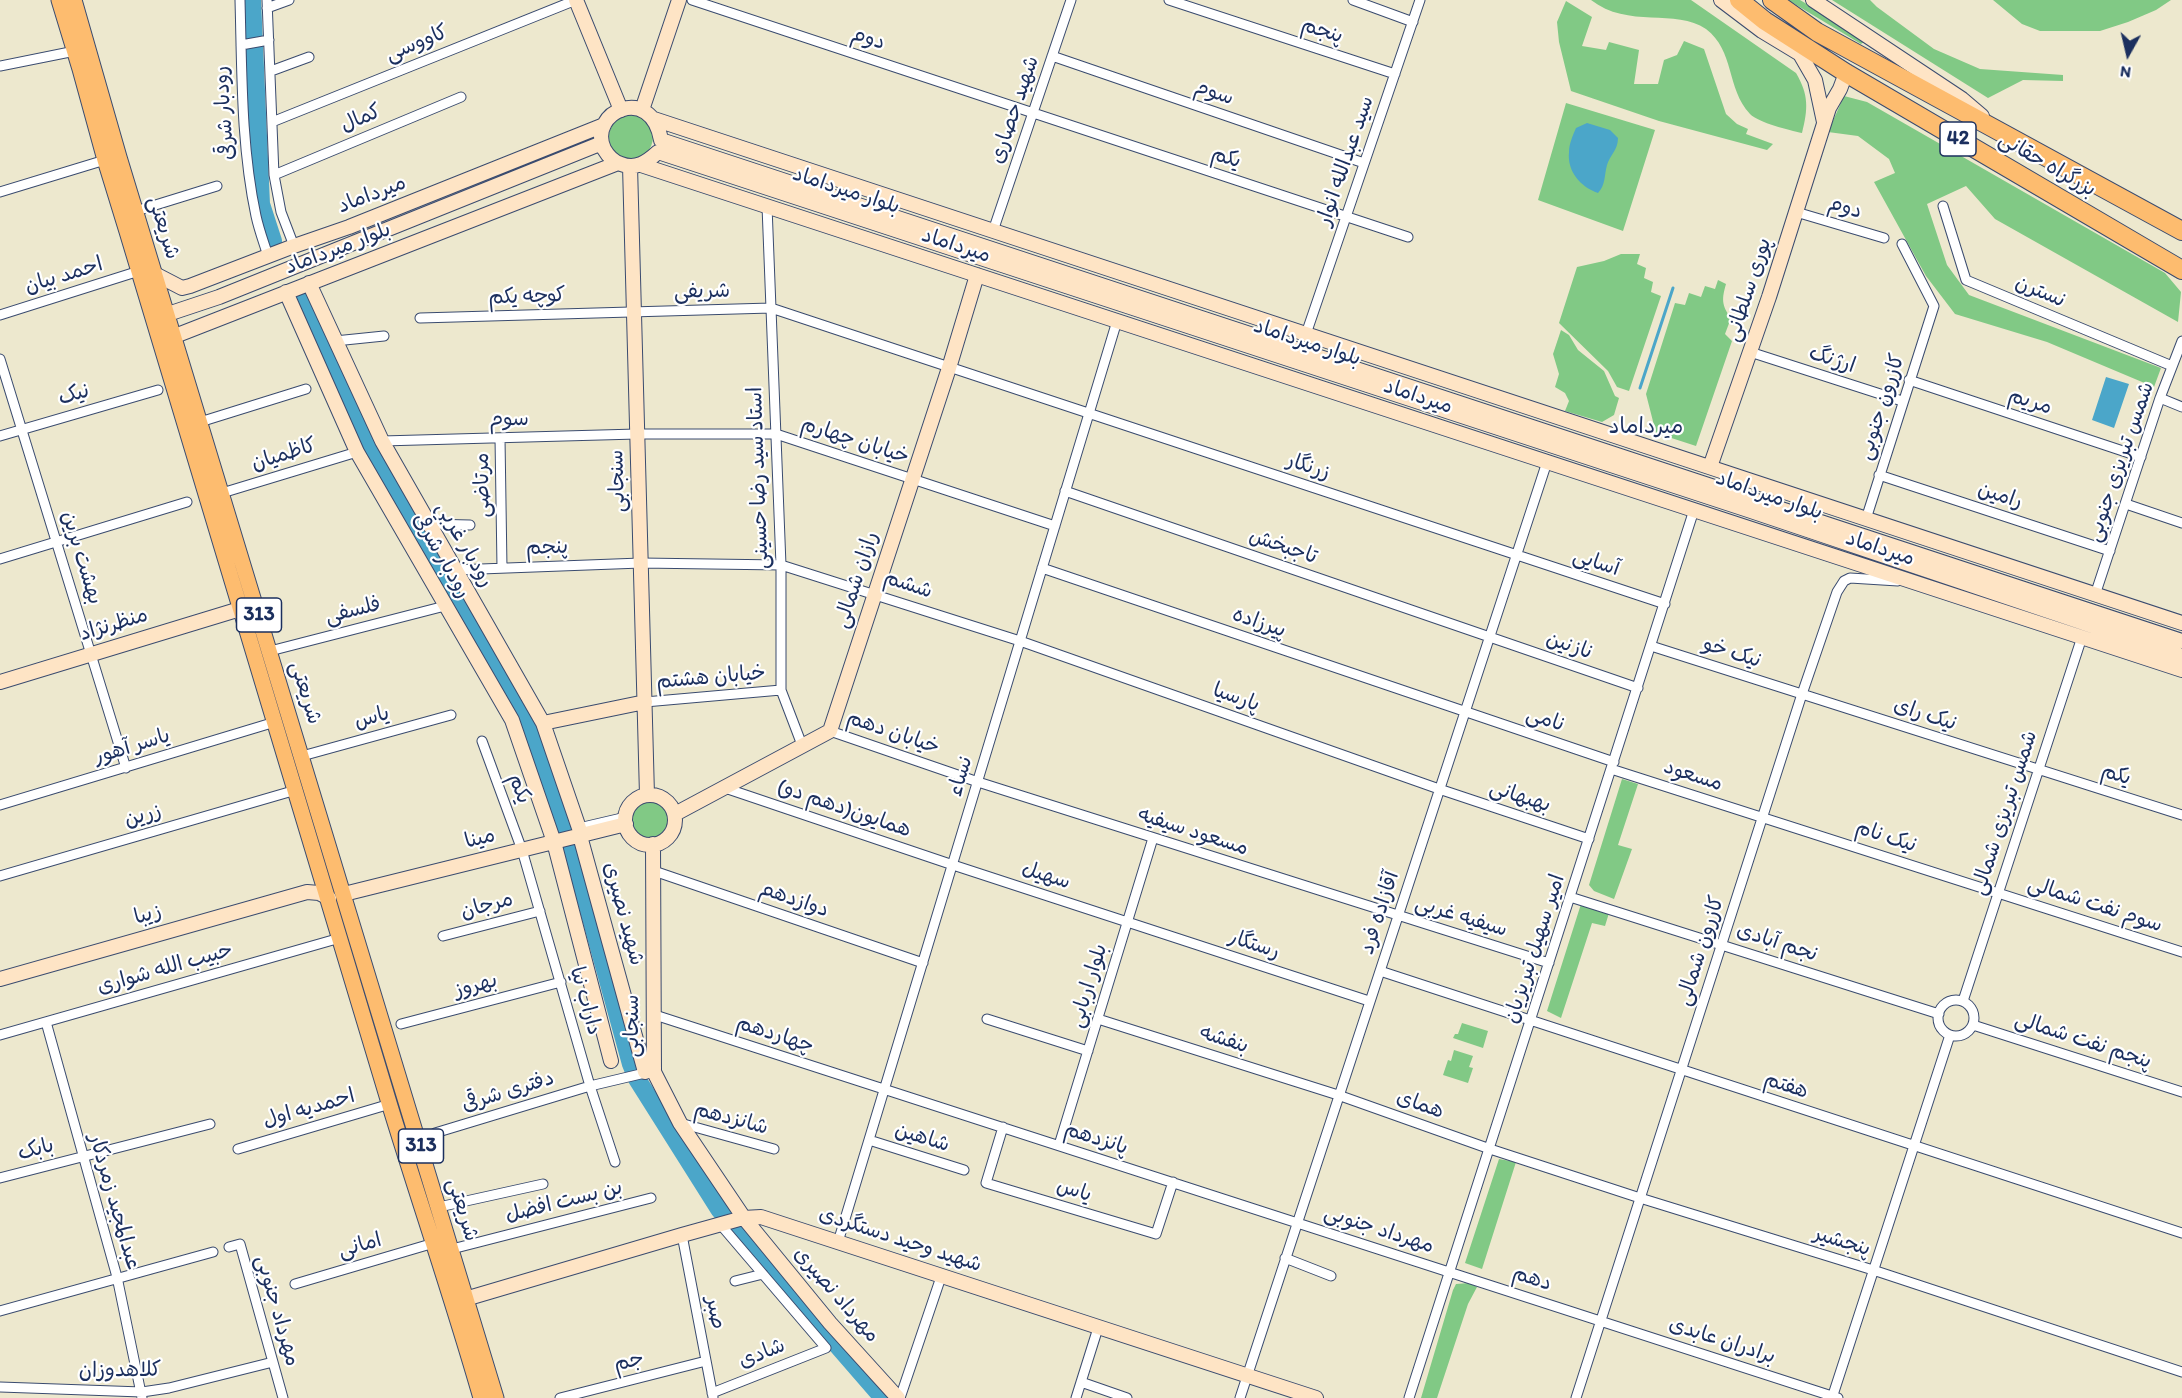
<!DOCTYPE html>
<html>
<head>
<meta charset="utf-8">
<style>
  body { margin:0 }
  #map { position:relative; width:2182px; height:1398px; overflow:hidden; background:#ede8ce; font-family:Itim,sans-serif }
  canvas { display:block }
  .north { position:absolute; left:2098px; top:24px; width:60px; height:60px; -webkit-text-stroke:4px #fff; paint-order:stroke; rotate:188deg; font-size:16px; font-weight:700; line-height:24px; text-align:center; color:#1b2f5e }
  .north::after { content:''; display:block; margin:auto; width:21px; height:27px; background:#1b2f5e; clip-path:polygon(50% 0,100% 100%,50% 72%,0 100%) }
</style>
</head>
<body>
<div id="map">
<canvas width="2182" height="1398"></canvas>
<div class="north">N</div>
</div>
<script>
const ctx = document.querySelector('canvas').getContext('2d');
ctx.lineJoin = 'round';
function fillPath(path, color) {
  ctx.fillStyle = color;
  ctx.fill(path, 'evenodd');
}
function strokePath(path, color, width, dash) {
  ctx.strokeStyle = color;
  ctx.lineWidth = width;
  ctx.lineCap = dash ? 'butt' : 'round';
  ctx.setLineDash(dash || []);
  ctx.stroke(path);
}
function write(font, color, halo, rows, align = 'center') {
  ctx.font = font + ' Itim,"Playpen Sans Arabic",sans-serif';
  ctx.lineWidth = 4.5;
  ctx.setLineDash([]);
  ctx.textBaseline = 'middle';
  ctx.strokeStyle = halo;
  ctx.fillStyle = color;
  for (const [text, x, y, turn = 0] of rows) {
    ctx.save();
    ctx.translate(x, y);
    ctx.rotate((+turn || 0) * Math.PI / 180);
    ctx.textAlign = isNaN(turn) ? turn : align;
    if (halo) ctx.strokeText(text, 0, 0);
    ctx.fillText(text, 0, 0);
    ctx.restore();
  }
}
fillPath(new Path2D(`
  M1591,0H1691L1796,73C1809,95 1808,109 1802,133C1789,130 1759,123 1750,114C1726,88 1735,51 1706,29C1676,8 1628,29 1591,0Z
  M1788,0H1800L1867,40L1861,44Z
  M1832,0H1870L1877,7L1934,49L1980,69L2063,75V81L2023,80L1988,98Z
  M1993,0H2171L2156,10L2128,22L2100,31H2040L2022,24Z
  M1566,1L1592,17L1582,46L1606,50L1609,42L1639,50L1634,84H1658L1664,60L1677,55L1684,41L1704,49L1726,114L1737,124L1748,129L1746,134L1773,144L1767,150L1659,121L1571,91L1559,42L1557,22Z
  M1844,96L1867,102L2165,273L2181,292L2178,322L1995,219L1966,186L1927,204L1947,265L1969,295L2161,368L2154,387L2047,342L1955,314L1926,276L1874,182L1895,173L1889,159L1858,136L1828,132Z
  M1566,103L1655,130L1623,231L1538,200Z
  M609 137a22 22 0 1 1 44 0a22 22 0 1 1-44 0Z
  M1621,254H1640L1637,264L1646,268L1644,278L1653,282L1651,292L1661,296L1629,391L1617,387L1608,371L1559,323L1577,267L1604,261Z
  M1718,280L1726,284C1722,298 1721,305 1731,318L1725,334L1732,341L1696,446L1656,433L1646,394L1675,303L1685,305L1689,293L1701,297L1705,286L1715,289Z
  M1561,330L1569,335L1578,350L1604,371L1615,396L1619,398L1614,415L1602,422L1565,411L1569,401L1565,393L1555,387L1559,374L1553,354Z
  M1622,779L1638,784L1618,845L1632,849L1614,899L1594,891L1589,885Z
  M630 820a20 20 0 1 1 40 0a20 20 0 1 1-40 0Z
  M1581,904L1609,913L1605,926L1592,923L1561,1018L1547,1011Z
  M1462,1023L1488,1031L1483,1048L1453,1038L1455,1034H1458Z
  M1454,1050L1473,1056L1469,1067L1473,1068L1468,1083L1443,1075L1448,1060L1451,1061Z
  M1499,1159L1516,1162L1482,1269L1465,1263Z
  M1469,1283L1477,1287L1468,1304L1437,1398H1421L1453,1290L1456,1284Z`), '#81c985');
fillPath(new Path2D(`
  M1587,123L1610,130L1618,138C1618,150 1610,155 1607,165C1604,176 1606,184 1598,193C1581,187 1567,172 1569,152C1569,144 1573,135 1576,128Z
  M2106,377L2129,384L2114,428L2092,420Z`), '#4ba6c9');
strokePath(new Path2D(`
  M1640,388L1673,288`), '#4ba6c9', 3);
strokePath(new Path2D(`
  M252,0L261,204L273,241
  M301,300L369,443L526,719L566,827L631,1064L637,1079L719,1209L883,1398`), '#4ba6c9', 18);
const street = new Path2D(`
  M240,0C242,72 241,146 256,216C259,230 264,243 268,256
  M267,0L274,175L281,212L294,246
  M692,0L1408,237
  M1169,0L1395,74
  M1353,0L1413,22
  M267,8L289,0
  M241,45L269,40
  M1052,56L1364,163
  M0,66L75,51
  M271,71L309,57
  M272,122L576,0
  M274,175L461,97
  M0,192L105,160
  M767,206L781,565V690L802,745
  M1943,206L1966,280L2172,366
  M136,211L217,186
  M1796,212L1884,238
  M993,231L1071,0
  M0,315L139,271
  M420,318L771,308L1665,604
  M1306,334L1420,0
  M335,341L384,336
  M1750,352L1902,401
  M0,359L126,768
  M1909,380L2141,457
  M2160,398L2182,407
  M200,422L306,389
  M0,436L158,390
  M500,438L502,568
  M382,441L637,434H776L1055,526
  M1879,475L2110,551
  M1065,491L1638,688
  M222,493L357,452
  M2126,504L2182,523
  M1866,519L1934,306L1902,244
  M429,524L470,525
  M0,559L187,502
  M1042,568L1614,762
  M454,570L641,563L781,565L1020,641L1439,789L1589,839
  M2095,595L2160,398L2182,341
  M1651,646L2182,815
  M270,651L445,606
  M645,702L781,690
  M830,731L978,782L1549,963
  M482,741L522,850L590,1086L615,1162
  M302,756L451,715
  M1611,769L2182,952
  M722,787L953,865L1369,1001
  M0,805L275,722
  M579,828L626,817
  M654,871L923,963
  M0,876L296,790
  M1570,897L1939,1014
  M443,936L540,911
  M1380,971L2182,1233
  M1938 1018a18 18 0 1 1 36 0a18 18 0 1 1-36 0Z
  M1963,1001L2082,637
  M655,1015L1838,1398
  M987,1019L1088,1051
  M1098,1019L1338,1095L1490,1149L1640,1198L1873,1270L2182,1372
  M46,1022L117,1277L142,1398
  M401,1024L561,982
  M1973,1025L2182,1092
  M0,1035L340,938
  M680,1123L774,1149
  M1003,1127L986,1183L1156,1234L1173,1182
  M435,1133L590,1086L649,1072
  M869,1140L964,1170
  M1059,1145L1153,838
  M238,1149L390,1104
  M0,1178L210,1124
  M439,1207L543,1184
  M682,1235L713,1397
  M838,1242L1117,321
  M229,1247L240,1244L283,1398
  M452,1249L651,1198
  M1285,1258L1331,1276
  M735,1281L763,1274
  M295,1284L434,1243
  M0,1311L213,1252
  M1081,1382L1127,1398
  M0,1387L142,1392L169,1388L273,1362
  M712,1393L826,1348L720,1224
  M560,1398L706,1361
  M900,1398L941,1277
  M1076,1398L1098,1328
  M1240,1398L1547,462
  M1409,1398L1694,510
  M1576,1398L1802,694L1837,592L1844,581L1850,578L1898,581
  M1832,1398L1950,1035`);
const secondary = new Path2D(`
  M576,0L621,110
  M1721,0L1762,31L1800,54L1815,80L1824,122
  M1813,0L1962,99L1982,116
  M642,110L679,0
  M654,119L2182,623
  M641,165L2182,670
  M630,166L647,795
  M155,274L182,288L190,286L294,246L349,227L604,125
  M309,283L382,441L543,723L579,828
  M286,292L357,452L512,720L554,842L611,1061
  M168,314L219,297L602,143
  M175,336L618,163
  M1710,467L1769,297L1829,108L1840,89L1846,73
  M2182,641L661,140C651,83 587,112 604,149C608,156 614,162 621,164C636,170 647,162 658,152L1748,510L2182,656
  M0,682L240,609
  M543,723L645,702
  M625 820a25 25 0 1 1 50 0a25 25 0 1 1-50 0Z
  M675,814L830,731L949,368L977,275
  M580,836L645,1072
  M653,844L654,1072L680,1123L744,1218L830,1323L898,1398
  M344,894L626,824
  M0,979L307,892L319,893L329,898
  M455,1302L682,1235L743,1218L761,1217L1316,1398`);
const primary = new Path2D(`
  M59,0L80,69L105,160C202,475 296,791 390,1106C420,1204 453,1300 481,1398
  M74,0L119,157L496,1398`);
const highway = new Path2D(`
  M1739,0L1765,21L1846,73L2182,270
  M1772,0L1817,32L2182,231`);
strokePath(street, '#3a4b6f', 11);
strokePath(secondary, '#3a4b6f', 16);
strokePath(primary, '#3a4b6f', 17);
strokePath(highway, '#3a4b6f', 20);
strokePath(street, '#fff', 9);
strokePath(secondary, '#fee4c5', 14);
strokePath(primary, '#fdbc6f', 15);
strokePath(highway, '#fdbc6f', 18);
for (const [x, y, w] of [
  [1958,139,36],
  [259,615,45],
  [421,1146,45]
]) {
  const box = new Path2D();
  box.roundRect(x - w / 2, y - 17, w, 34, 4.5);
  ctx.fillStyle = '#fff';
  ctx.fill(box);
  strokePath(box, '#1b2f5e', 1.5);
}
write('bold 20px', '#1b2f5e', null, [
  ["42",1958,139],
  ["313",259,615],
  ["313",421,1146]
]);
write('21px', '#1b2f5e', '#fff', [
  ["پنجم",1322,31,18],
  ["دوم",868,39,18],
  ["کاووسی",417,44,-22],
  ["سوم",1214,93,19],
  ["شهید حصاری",1015,110,-71],
  ["رودبار شرقی",225,113,-94],
  ["کمال",361,119,-23],
  ["یکم",1226,158,18],
  ["سید عبدالله انوار",1346,161,-71],
  ["بزرگراه حقانی",2047,165,30],
  ["بلوار میرداماد",846,191,18],
  ["میرداماد",372,195,-21],
  ["دوم",1845,208,17],
  ["شریعتی",163,228,73],
  ["میرداماد",956,246,18],
  ["بلوار میرداماد",338,249,-21],
  ["احمد بیان",64,276,-17],
  ["پوری سلطانی",1749,290,-72],
  ["شریفی",702,292,-1],
  ["نسترن",2040,292,23],
  ["کوچه یکم",527,297,-2],
  ["بلوار میرداماد",1307,343,18],
  ["ارژنگ",1832,360,18],
  ["نیک",74,395,-16],
  ["میرداماد",1418,397,18],
  ["مریم",2030,402,18],
  ["کازرون جنوبی",1882,407,-72],
  ["سوم",509,420,-1],
  ["خیابان چهارم",855,441,18],
  ["کاظمیان",284,455,-17],
  ["شمس تبریزی جنوبی",2121,462,-71],
  ["زرنگار",1308,467,18],
  ["استاد سید رضا حسینی",759,478,-92],
  ["سنجابی",618,481,-92],
  ["مرتاضی",483,485,-91],
  ["بلوار میرداماد",1769,496,19],
  ["رامین",2000,496,18],
  ["رودبار غربی",464,545,60],
  ["تاجبخش",1283,547,19],
  ["پنجم",547,548,-2],
  ["میرداماد",1880,549,18],
  ["رودبار شرقی",441,556,60],
  ["بهشت برین",81,558,73],
  ["آسایی",1596,563,18],
  ["رازان شمالی",857,580,-72],
  ["ششم",908,585,18],
  ["فلسفی",353,611,-14],
  ["پیرزاده",1259,623,19],
  ["منظرنژاد",114,625,-17],
  ["نازنین",1569,646,19],
  ["نیک خو",1732,653,18],
  ["خیابان هشتم",711,678,-5],
  ["شریعتی",305,693,73],
  ["پارسیا",1236,698,20],
  ["نیک رای",1925,715,18],
  ["یاس",372,718,-15],
  ["نامی",1545,720,18],
  ["خیابان دهم",893,733,19],
  ["یاسر آهور",132,747,-17],
  ["یکم",2116,775,18],
  ["نساء",961,776,-73],
  ["مسعود",1693,776,18],
  ["یکم",519,789,70],
  ["بهبهانی",1520,797,18],
  ["همایون(دهم دو)",844,809,19],
  ["شمس تبریزی شمالی",2005,813,-72],
  ["زرین",143,816,-16],
  ["مسعود سیفیه",1193,832,18],
  ["نیک نام",1886,837,18],
  ["مینا",480,839,-14],
  ["سهیل",1046,876,18],
  ["دوازدهم",794,900,19],
  ["سوم نفت شمالی",2095,905,18],
  ["مرجان",487,906,-15],
  ["آقازاده فرد",1380,913,-72],
  ["شهید نصیری",623,914,75],
  ["زیبا",148,915,-16],
  ["سیفیه غربی",1461,917,17],
  ["نجم آبادی",1777,943,18],
  ["رستگار",1254,945,18],
  ["امیر سهیل تبریزیان",1535,949,-72],
  ["کازرون شمالی",1701,951,-72],
  ["حبیب الله شواری",165,969,-16],
  ["بهروز",476,986,-15],
  ["بلوار اربابی",1089,986,-73],
  ["داراب نیا",585,1001,74],
  ["سنجابی",633,1026,-90],
  ["چهاردهم",775,1035,18],
  ["بنفشه",1224,1040,18],
  ["پنجم نفت شمالی",2083,1041,18],
  ["هفتم",1786,1086,18],
  ["دفتری شرقی",508,1092,-17],
  ["همای",1420,1105,19],
  ["احمدیه اول",309,1109,-16],
  ["شانزدهم",731,1119,15],
  ["شاهین",922,1138,17],
  ["پانزدهم",1096,1139,18],
  ["بابک",36,1150,-15],
  ["یاس",1074,1191,17],
  ["عبدالمجید زمردکار",114,1202,74],
  ["بن بست افضل",564,1202,-14],
  ["شریعتی",462,1210,73],
  ["مهرداد جنوبی",1379,1230,18],
  ["شهید وحید دستگردی",900,1240,18],
  ["پنجشیر",1842,1242,17],
  ["امانی",360,1246,-16],
  ["دهم",1532,1279,18],
  ["مهرداد نصیری",836,1295,49],
  ["مهرداد جنوبی",277,1311,74],
  ["صبر",715,1313,79],
  ["برادران عابدی",1722,1341,18],
  ["شادی",762,1354,-22],
  ["جم",629,1362,-14],
  ["کلاهدوزان",120,1371,-1]
]);
write('22px', '#1b2f5e', '#fff', [
  ["میرداماد",1646,427]
]);
</script>
</body>
</html>
